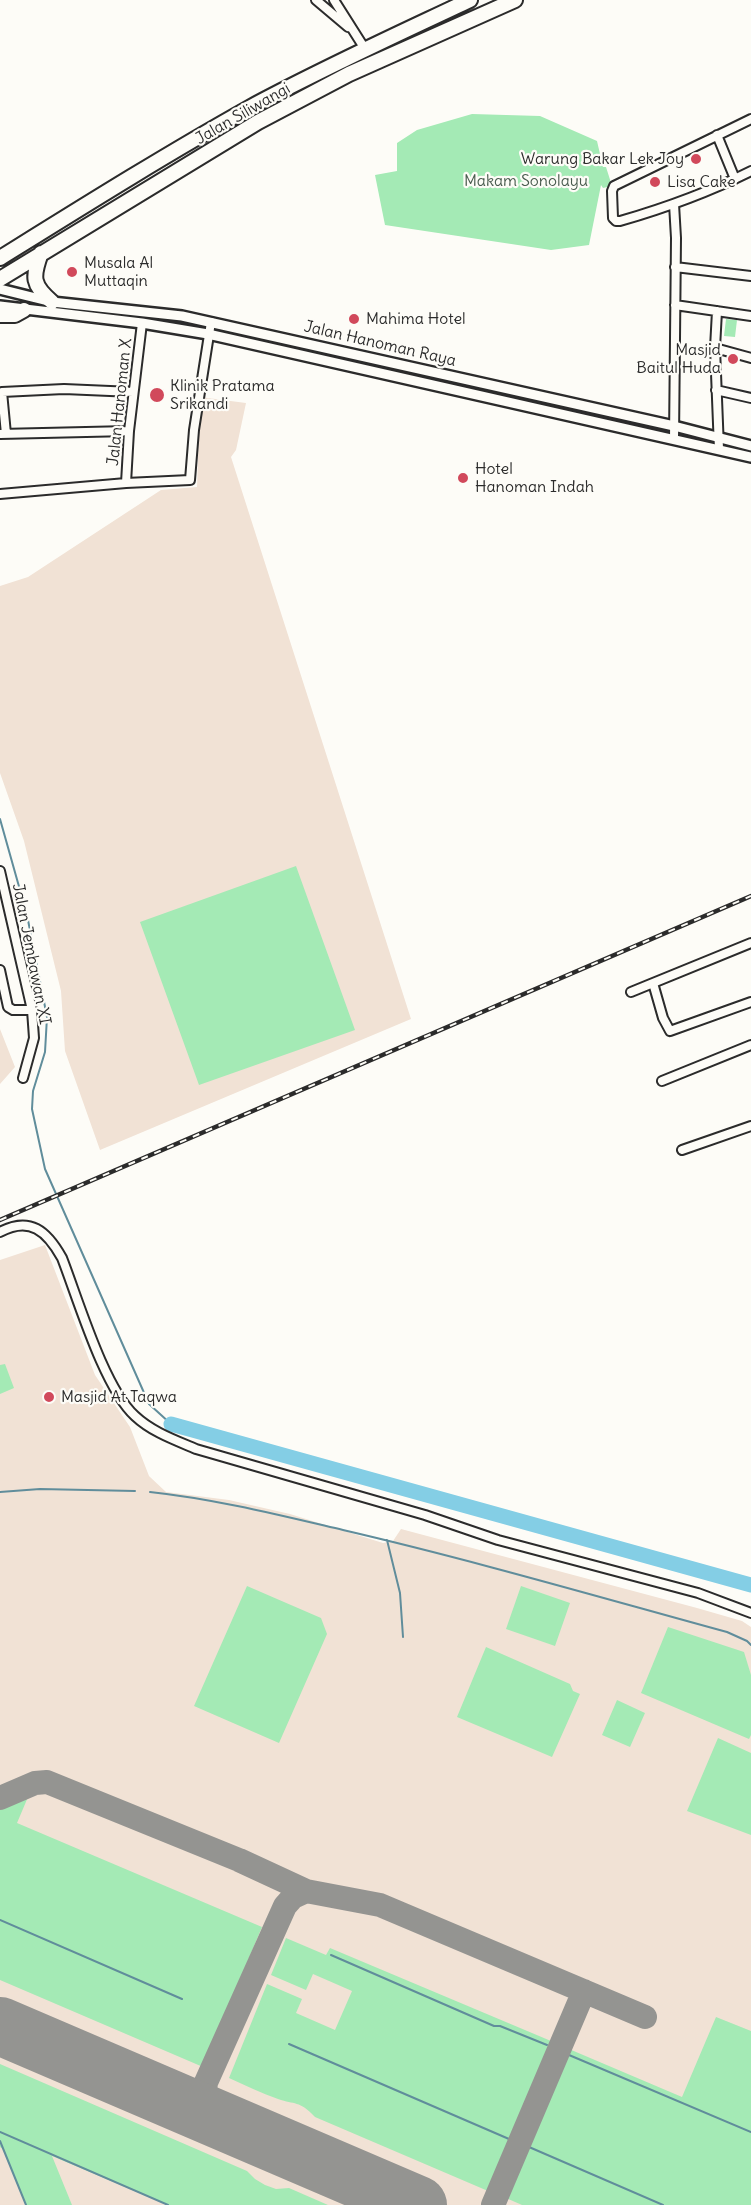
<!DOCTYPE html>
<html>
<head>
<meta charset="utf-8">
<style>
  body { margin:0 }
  canvas { display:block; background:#fdfcf7 }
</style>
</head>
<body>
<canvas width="751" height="2205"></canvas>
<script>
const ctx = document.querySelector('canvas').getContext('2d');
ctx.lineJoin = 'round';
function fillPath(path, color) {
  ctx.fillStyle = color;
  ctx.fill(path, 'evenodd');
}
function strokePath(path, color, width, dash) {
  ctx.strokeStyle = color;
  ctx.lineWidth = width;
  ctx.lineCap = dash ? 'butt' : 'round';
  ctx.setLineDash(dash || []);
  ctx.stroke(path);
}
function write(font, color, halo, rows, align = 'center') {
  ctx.font = font + ' Delius,sans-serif';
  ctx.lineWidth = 4.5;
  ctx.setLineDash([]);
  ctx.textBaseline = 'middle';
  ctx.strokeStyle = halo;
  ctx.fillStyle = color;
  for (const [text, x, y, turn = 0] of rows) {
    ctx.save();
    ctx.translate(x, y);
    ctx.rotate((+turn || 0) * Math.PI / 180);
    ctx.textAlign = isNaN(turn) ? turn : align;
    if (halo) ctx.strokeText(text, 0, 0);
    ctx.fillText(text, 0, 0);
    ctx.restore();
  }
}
fillPath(new Path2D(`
  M200,397L246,403L236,450L231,457L411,1019L100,1150L65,1051L61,991L24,841L0,773V586L28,577L161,490L197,487Z
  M0,1029L15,1067L0,1084Z
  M45,1245L95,1375L130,1427L149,1476L166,1492L229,1500L290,1514L383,1543L393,1541L401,1529L697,1608L742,1621L751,1627V2205H0V1260Z`), '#f1e2d5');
fillPath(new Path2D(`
  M472,114L540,116L597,141L603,167H606L612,186L603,188L601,185L589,245L551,250L385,225L375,175L397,171V143L417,130Z
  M726,319L737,320L735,337L724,336Z
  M296,866L355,1030L199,1085L140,922Z
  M5,1364L14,1388L0,1394V1365Z
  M247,1586L321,1618L327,1634L279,1743L194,1706Z
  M521,1586L570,1603L555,1646L506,1629Z
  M668,1627L744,1652L751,1675V1735L749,1739L641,1693Z
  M486,1647L570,1684L573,1691L580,1694L552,1757L457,1717Z
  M617,1700L645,1713L630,1747L602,1735Z
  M718,1738L751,1753V1835L687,1811Z
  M28,1797L17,1823L262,1927L203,2067L0,1980V1809Z
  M286,1938L326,1955L330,1948L551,2041L488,2191L315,2117C299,2100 295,2105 278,2099C261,2093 245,2085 229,2078L267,1984L302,1999L296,2013L335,2030L352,1991L313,1974L306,1990L271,1975Z
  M716,2017L751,2031V2205H522L506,2198L569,2049L682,2097Z
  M0,2064L247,2171L255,2179L265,2185L276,2189L289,2188L328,2205H168L52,2156L72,2205H26L3,2149L0,2147Z`), '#a4eab5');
strokePath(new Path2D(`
  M0,819L27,915L47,1017L45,1052L33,1091L32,1109L45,1169L149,1404L171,1424
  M0,1492L40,1489L135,1491
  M150,1492C215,1499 279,1515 343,1530C472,1560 599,1597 727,1632L747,1641L751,1645
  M387,1540L400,1593L403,1637
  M0,1920L182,1999
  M331,1955L494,2026H500L547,2045
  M289,2044L509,2139
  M569,2055L751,2132
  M0,2132L168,2205
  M0,2141L26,2205
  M529,2147L663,2205`), '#608d9b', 2);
strokePath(new Path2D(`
  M171,1424L751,1585`), '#84cee5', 15);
strokePath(new Path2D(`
  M0,1798L35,1783L47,1782L239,1860L306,1891L380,1905L645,2017
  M206,2083C203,2100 207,2109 220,2120
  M175,2100L191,2098L203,2089L285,1906L293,1897L306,1891
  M493,2205L584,1991`), '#949491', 24);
strokePath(new Path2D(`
  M0,2026L418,2205`), '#949491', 58);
const minor = new Path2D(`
  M316,0L348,27
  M334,0L365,49
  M751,119L614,186L612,191L613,218L616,221H620C665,208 709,192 751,171
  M717,135L735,179
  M674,204L676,238L674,439
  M675,267L751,276
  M675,305L751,316
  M717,311L715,348L719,449
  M715,348L751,358
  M716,390L751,398
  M0,434L129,431
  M6,434L2,392L64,389L133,392
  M126,483L129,431L142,323
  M0,494L126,483L190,480L194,430L211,322
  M0,871L32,1010L34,1038L23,1078
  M751,943L653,983L663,1018L670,1031L751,1002
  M0,970L8,1007L13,1010H32
  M631,992L653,983
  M662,1081L751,1045
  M682,1150L751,1126
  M0,1232C30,1216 47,1231 62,1258C78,1299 104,1388 135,1416C152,1432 175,1440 196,1449L425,1515L498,1540L698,1593L751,1613`);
const tertiary = new Path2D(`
  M0,289L52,302L182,316L674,426L751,446
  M0,306L142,323L208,334L751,457`);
const trunk = new Path2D(`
  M41,253C32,277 32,285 52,302
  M0,258C82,207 165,155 249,108C321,69 396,35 470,0
  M0,279L258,122L349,74L515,0
  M0,315H15L24,310`);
strokePath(minor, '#2b2b2b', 12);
strokePath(tertiary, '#2b2b2b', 14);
strokePath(trunk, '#2b2b2b', 18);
strokePath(minor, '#fdfcf7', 8);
strokePath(tertiary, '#fdfcf7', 9);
strokePath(trunk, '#fdfcf7', 14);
const rail = new Path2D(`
  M0,1220L751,896`);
strokePath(rail, '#2b2b2b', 4.5);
strokePath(rail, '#fdfcf7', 2, [7]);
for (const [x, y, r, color] of [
  [696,159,6,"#d1495b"],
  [655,182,6,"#d1495b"],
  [72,272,6,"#d1495b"],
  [354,319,6,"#d1495b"],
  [733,359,6,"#d1495b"],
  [157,395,8,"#d1495b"],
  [463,478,6,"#d1495b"],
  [49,1397,6,"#d1495b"]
]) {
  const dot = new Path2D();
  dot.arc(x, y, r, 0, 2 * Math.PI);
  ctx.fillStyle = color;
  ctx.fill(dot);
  strokePath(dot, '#fdfcf7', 2);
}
write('16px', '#2b2b2b', '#fdfcf7', [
  ["Jalan Siliwangi",243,114,-30],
  ["Jalan Hanoman Raya",380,344,13],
  ["Jalan Hanoman X",120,402,-84],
  ["Jalan Jembawan XI",31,954,79]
]);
write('16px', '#2b2b2b', '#fdfcf7', [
  ["Warung Bakar Lek Joy",684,159,"right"],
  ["Lisa Cake",667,182],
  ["Musala Al",84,263],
  ["Muttaqin",84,281],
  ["Mahima Hotel",366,319],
  ["Masjid",721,350,"right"],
  ["Baitul Huda",721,368,"right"],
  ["Klinik Pratama",170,386],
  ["Srikandi",170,404],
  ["Hotel",475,469],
  ["Hanoman Indah",475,487],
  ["Masjid At Taqwa",61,1397]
], 'left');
write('16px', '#495b4e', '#fdfcf7', [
  ["Makam Sonolayu",526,181]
]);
</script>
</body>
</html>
